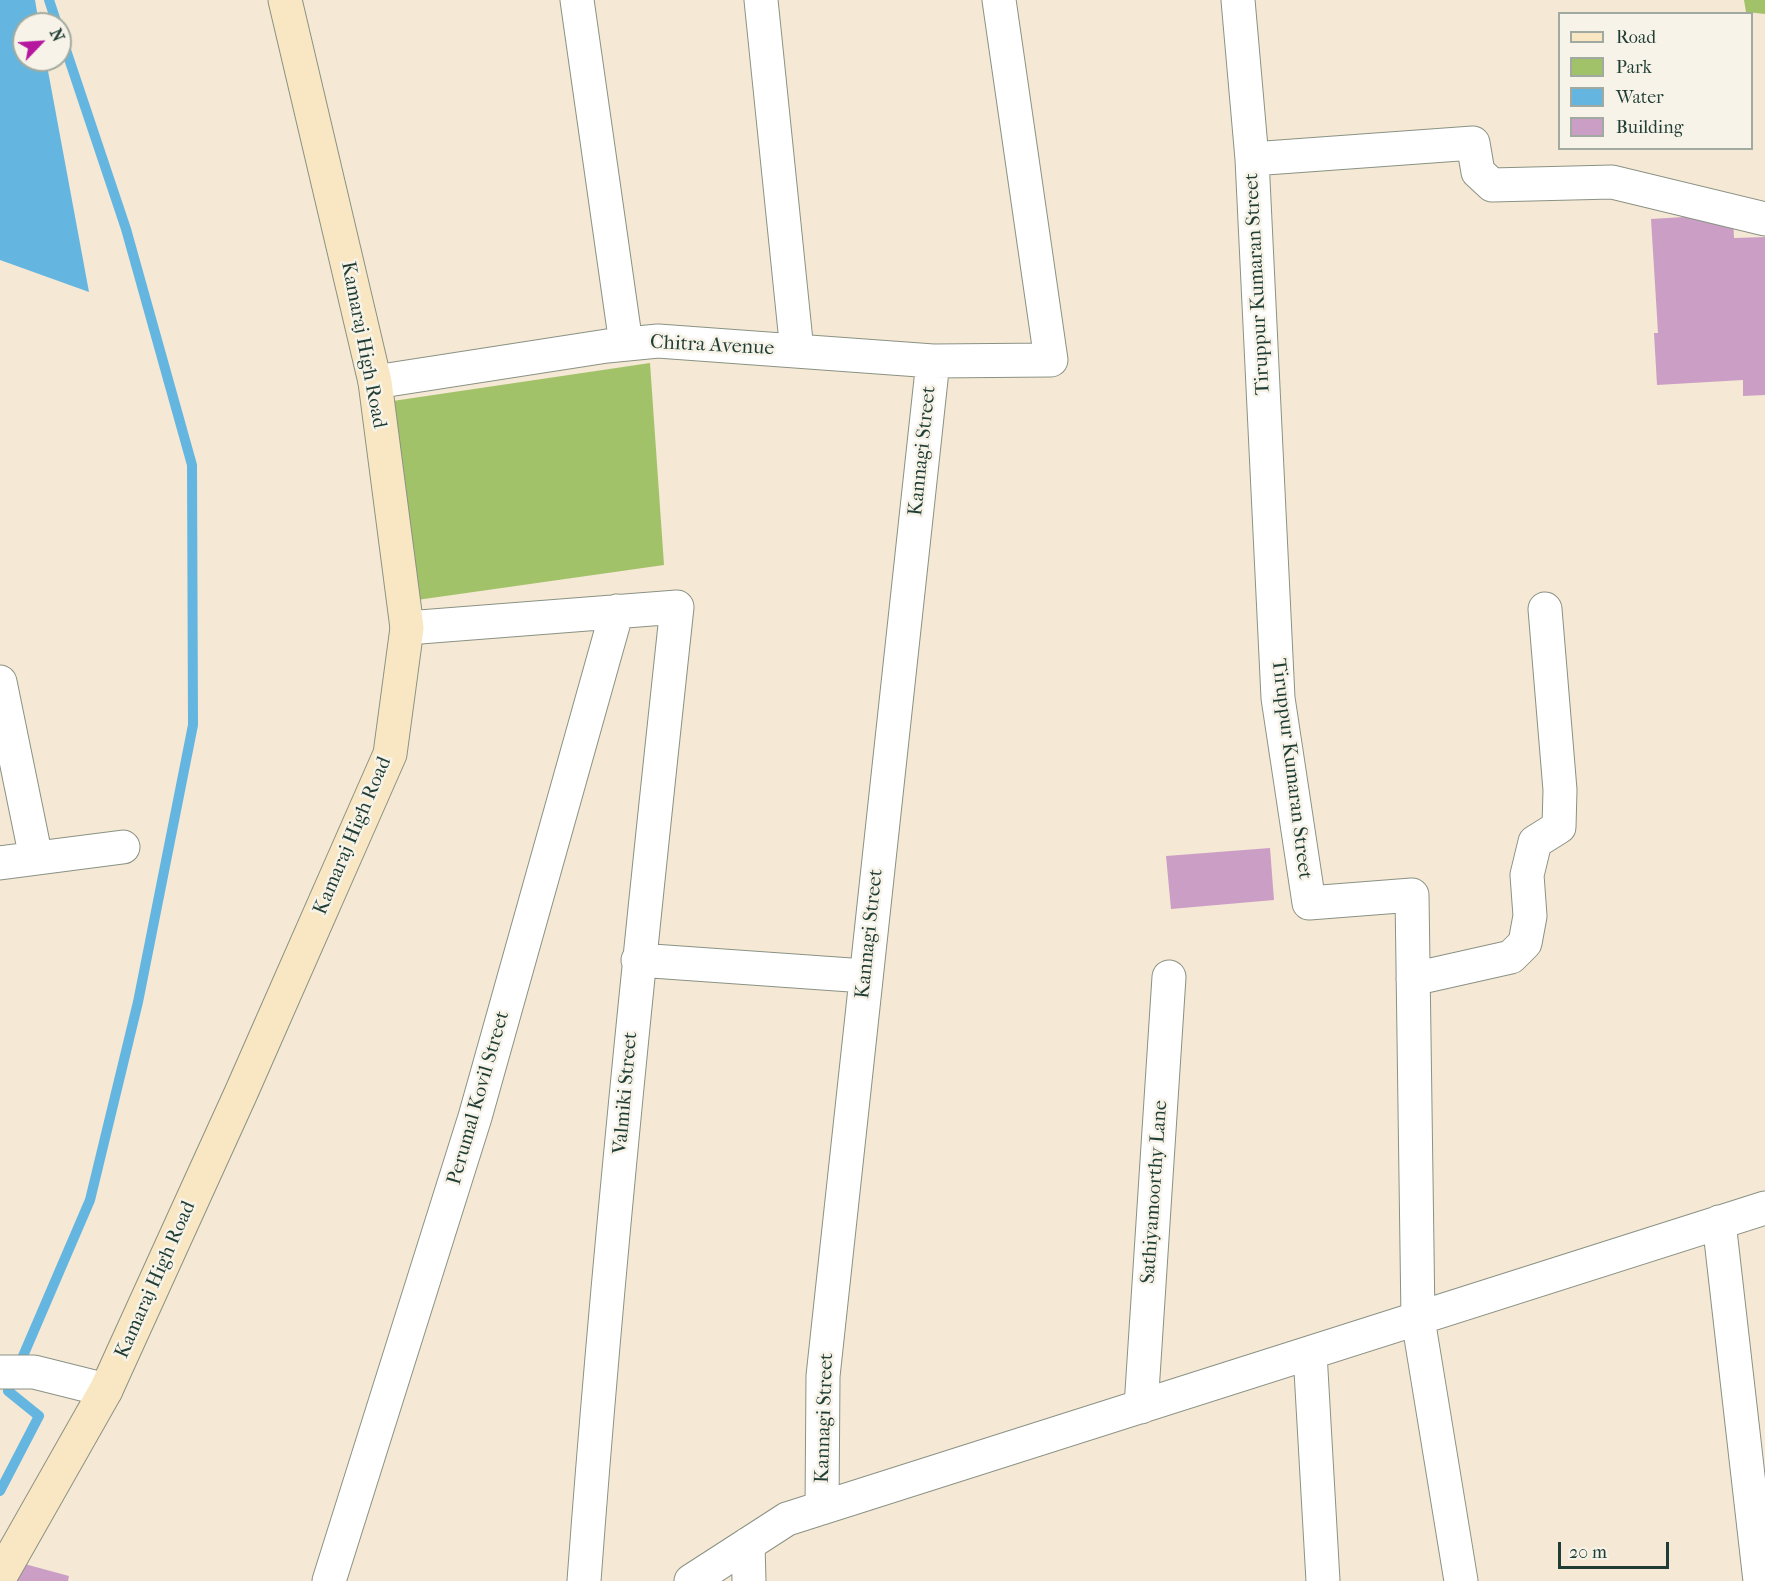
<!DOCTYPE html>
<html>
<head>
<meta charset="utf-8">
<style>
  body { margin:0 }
  #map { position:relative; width:1765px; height:1581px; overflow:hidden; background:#f5e8d4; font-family:"IM FELL French Canon",serif }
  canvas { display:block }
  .legend { position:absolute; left:1558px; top:12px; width:195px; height:138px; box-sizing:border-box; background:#f7f3e8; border:2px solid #a1aaa0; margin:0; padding:8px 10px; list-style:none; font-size:18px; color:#1f3d34 }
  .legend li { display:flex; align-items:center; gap:12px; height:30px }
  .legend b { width:30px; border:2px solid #a1aaa0 }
  .north { position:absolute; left:12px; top:12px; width:60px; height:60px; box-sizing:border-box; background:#f7f3e8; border:2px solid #a1aaa0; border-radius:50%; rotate:65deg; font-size:16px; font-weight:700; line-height:24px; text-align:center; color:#1f3d34 }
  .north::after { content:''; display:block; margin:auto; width:21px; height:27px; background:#b5179e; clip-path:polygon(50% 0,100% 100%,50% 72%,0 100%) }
  .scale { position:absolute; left:1558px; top:1542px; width:111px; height:27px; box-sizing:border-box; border:3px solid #1f3d34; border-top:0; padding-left:8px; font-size:18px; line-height:21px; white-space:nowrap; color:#1f3d34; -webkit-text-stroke:4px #f7f3e8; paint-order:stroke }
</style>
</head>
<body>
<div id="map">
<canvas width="1765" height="1581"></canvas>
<ul class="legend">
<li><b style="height:8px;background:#f9e7c3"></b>Road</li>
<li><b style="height:16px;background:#a2c26a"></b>Park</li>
<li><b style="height:16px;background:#64b6e0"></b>Water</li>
<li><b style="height:16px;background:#cb9fc5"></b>Building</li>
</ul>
<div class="north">N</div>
<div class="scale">20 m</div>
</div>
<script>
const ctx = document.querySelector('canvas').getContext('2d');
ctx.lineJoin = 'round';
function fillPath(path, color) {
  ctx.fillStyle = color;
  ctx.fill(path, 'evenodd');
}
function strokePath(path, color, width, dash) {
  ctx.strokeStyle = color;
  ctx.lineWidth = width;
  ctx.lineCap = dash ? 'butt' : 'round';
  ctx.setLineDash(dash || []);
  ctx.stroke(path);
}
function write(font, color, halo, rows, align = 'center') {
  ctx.font = font + ' "IM FELL French Canon",serif';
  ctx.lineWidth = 5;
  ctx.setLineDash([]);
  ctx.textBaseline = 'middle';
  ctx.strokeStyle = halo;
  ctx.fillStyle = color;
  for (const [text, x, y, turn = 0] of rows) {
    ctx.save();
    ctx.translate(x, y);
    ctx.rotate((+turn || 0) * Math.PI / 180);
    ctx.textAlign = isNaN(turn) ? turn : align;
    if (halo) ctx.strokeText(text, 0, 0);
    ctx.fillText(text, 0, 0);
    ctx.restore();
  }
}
fillPath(new Path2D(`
  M1744,0H1765V14L1746,12Z
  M650,363L664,565L417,600L386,402Z`), '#a2c26a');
fillPath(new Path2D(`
  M0,0H35L39,24H24V60H46L89,292L0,260Z`), '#64b6e0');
strokePath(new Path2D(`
  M49,0L57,24
  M0,1491L39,1416L8,1391L90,1200L138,1002L193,725L192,465L126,229L60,32`), '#64b6e0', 10);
fillPath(new Path2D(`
  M1733,214L1734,238L1765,237V395L1743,396V380L1657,385L1654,333H1658L1651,219Z
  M1270,848L1274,900L1171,909L1166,856Z
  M21,1563L69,1576L68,1581H12Z`), '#cb9fc5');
const street = new Path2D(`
  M577,0L626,344
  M761,0L797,351
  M1238,0L1252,159L1278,698L1309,903L1412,895L1418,1319L1461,1581
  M1252,159L1473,143L1478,172L1492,185L1612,182L1765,219
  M375,382L607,346L658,341L933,361L1051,360L999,0
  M407,628L677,607C642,931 608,1256 584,1581
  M0,682L36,858
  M0,863L123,847
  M638,960L865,976
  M1413,979L1511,957L1525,943L1530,916L1527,875L1535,842L1559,827L1560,790L1545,609
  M1719,1222L1760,1581
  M1310,1353L1323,1581
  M0,1372H34L106,1390
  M1141,1407L1169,977
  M822,1508L823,1376L933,361
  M748,1544L749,1581
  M329,1581L475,1117L617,611
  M691,1581L787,1519L1765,1208`);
const secondary = new Path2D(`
  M0,1577L106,1390L241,1093L390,754L407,628L375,382L285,0`);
strokePath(street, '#8a9284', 35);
strokePath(secondary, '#8a9284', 35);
strokePath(street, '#fff', 33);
strokePath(secondary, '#f9e7c3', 33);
write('20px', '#1f3d34', '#f7f3e8', [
  ["Tiruppur Kumaran Street",1258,284,-93],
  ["Kamaraj High Road",363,345,79],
  ["Chitra Avenue",712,346,3],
  ["Kannagi Street",923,451,-84],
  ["Tiruppur Kumaran Street",1291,769,83],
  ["Kamaraj High Road",353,836,-67],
  ["Kannagi Street",870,934,-84],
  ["Valmiki Street",626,1093,-85],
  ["Perumal Kovil Street",479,1098,-74],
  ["Sathiyamoorthy Lane",1155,1192,-86],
  ["Kamaraj High Road",156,1280,-66],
  ["Kannagi Street",825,1418,-88]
]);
</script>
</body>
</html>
